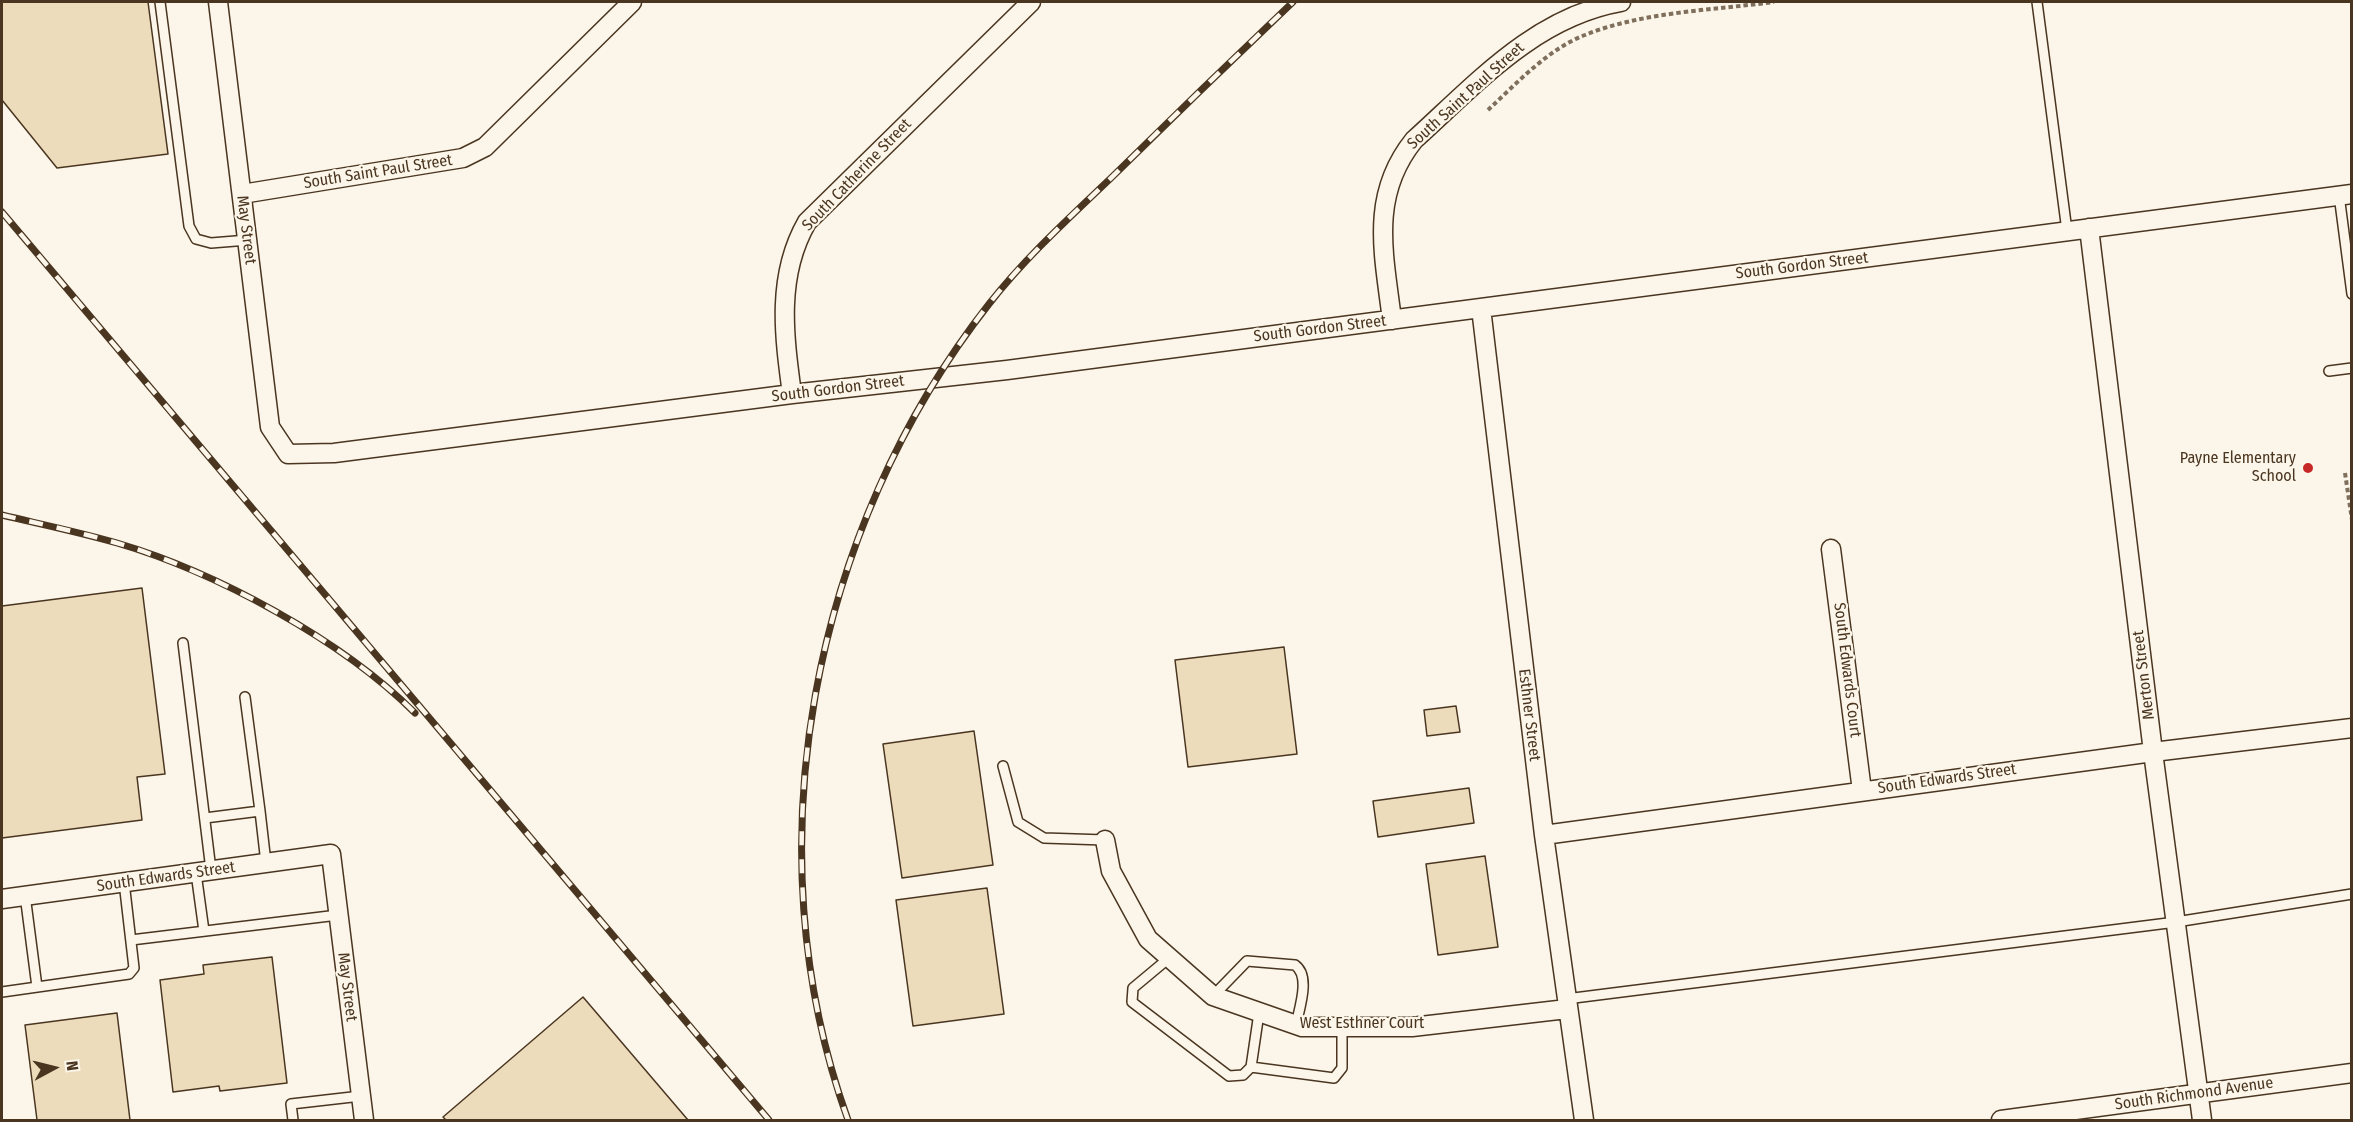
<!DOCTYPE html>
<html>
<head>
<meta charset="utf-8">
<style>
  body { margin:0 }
  #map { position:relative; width:2353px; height:1122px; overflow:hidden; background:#fbf6e9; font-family:"Fira Sans Condensed",sans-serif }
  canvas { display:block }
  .frame { position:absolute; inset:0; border:3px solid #4a3520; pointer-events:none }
  .north { position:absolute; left:24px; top:1038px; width:60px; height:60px; -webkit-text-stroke:4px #fbf6e9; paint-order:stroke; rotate:83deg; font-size:16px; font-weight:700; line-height:24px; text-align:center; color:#4a3520 }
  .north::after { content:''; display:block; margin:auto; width:21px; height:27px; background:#4a3520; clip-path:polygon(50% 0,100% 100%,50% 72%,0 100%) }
</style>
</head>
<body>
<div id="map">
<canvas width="2353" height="1122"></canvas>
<div class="frame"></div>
<div class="north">N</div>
</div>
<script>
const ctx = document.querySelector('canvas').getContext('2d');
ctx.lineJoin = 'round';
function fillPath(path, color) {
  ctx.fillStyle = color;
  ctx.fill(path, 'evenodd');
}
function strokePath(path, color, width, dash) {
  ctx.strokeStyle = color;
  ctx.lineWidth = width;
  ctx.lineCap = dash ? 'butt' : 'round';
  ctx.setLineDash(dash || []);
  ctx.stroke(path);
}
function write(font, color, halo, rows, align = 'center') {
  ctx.font = font + ' "Fira Sans Condensed",sans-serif';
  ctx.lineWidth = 4.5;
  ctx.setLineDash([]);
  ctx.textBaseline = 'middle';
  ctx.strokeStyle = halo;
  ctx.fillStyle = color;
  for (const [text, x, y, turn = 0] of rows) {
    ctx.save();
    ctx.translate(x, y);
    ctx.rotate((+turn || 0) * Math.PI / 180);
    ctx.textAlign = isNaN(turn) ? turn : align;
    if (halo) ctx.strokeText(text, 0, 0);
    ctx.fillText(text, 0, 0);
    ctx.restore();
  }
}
const building = new Path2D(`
  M2,2H148L168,154L57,168L2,100Z
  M142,588L165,774L137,777L142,820L2,838V606Z
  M1284,647L1297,754L1188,767L1175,660Z
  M1456,706L1460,732L1427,736L1424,710Z
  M974,731L993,865L902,878L883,744Z
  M1469,788L1474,823L1378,837L1373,801Z
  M1485,856L1498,947L1438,955L1426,864Z
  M987,888L1004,1014L913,1026L896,900Z
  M272,957L287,1083L220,1091L219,1086L173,1092L160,980L204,974L203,965Z
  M583,997L688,1120H446L443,1117Z
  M117,1013L130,1120H37L25,1025Z`);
fillPath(building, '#ecdcbc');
strokePath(building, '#4a3520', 1.5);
const lane = new Path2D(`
  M160,2L189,226L196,239L211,243L248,240
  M2037,2L2067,231
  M2339,195L2352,294
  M2329,371L2352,368
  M183,643L211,870
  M245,697L260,811
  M1003,766L1018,822L1044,838L1105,840
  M205,818L260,811L266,863
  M196,873L204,931
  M25,895L37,987
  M131,940L338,915
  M1169,958L1133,988L1132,1002L1229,1076L1243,1075L1251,1067L1259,1013
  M2,992L129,974L134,968L124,882
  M1213,996L1247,961L1295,965C1311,976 1299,1009 1296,1025
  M1566,999L2176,922L2352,894
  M1251,1067L1334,1078L1342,1068V1027
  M293,1120L291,1104L361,1096`);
const street = new Path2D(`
  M218,2L270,427L288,454L334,453L792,394L1007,370L2352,194
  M242,194L463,158L485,147L632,2
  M2089,228L2153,752L2202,1120
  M1481,308L1544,835L1584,1120
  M1392,320C1384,254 1369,196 1414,140C1476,84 1535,17 1621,2
  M792,394C784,335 776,276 807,222L1031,2
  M1831,549L1862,791
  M1544,835L2153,752L2352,728
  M1105,840L1111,871L1148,939L1213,996L1302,1027H1412L1567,1009
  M2,899L331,854L364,1120
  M2001,1120L2352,1073`);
strokePath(lane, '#4a3520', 12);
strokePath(street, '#4a3520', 21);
strokePath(new Path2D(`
  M1488,110C1516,84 1548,49 1585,35C1641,12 1714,10 1774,2
  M2345,473L2352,520`), '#7f6f5c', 4, [4.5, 3]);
strokePath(lane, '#fbf6e9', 9);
strokePath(street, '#fbf6e9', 18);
const rail = new Path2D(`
  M2,212L769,1120
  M2,515C40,524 79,532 117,543C216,572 342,640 415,713
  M848,1120C750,849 812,529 989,304C1025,258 1069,218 1111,178C1171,119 1232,60 1293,2`);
strokePath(rail, '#4a3520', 7);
strokePath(rail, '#fbf6e9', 4.5, [14]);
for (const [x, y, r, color] of [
  [2308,468,6,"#c62828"]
]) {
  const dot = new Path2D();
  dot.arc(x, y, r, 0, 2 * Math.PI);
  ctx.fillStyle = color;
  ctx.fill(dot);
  strokePath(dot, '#fbf6e9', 2);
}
write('16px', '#4a3520', '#fbf6e9', [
  ["South Saint Paul Street",1466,96,-42],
  ["South Saint Paul Street",378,172,-9],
  ["South Catherine Street",857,175,-46],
  ["May Street",246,230,83],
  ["South Gordon Street",1802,266,-7],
  ["South Gordon Street",1320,329,-7],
  ["South Gordon Street",838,389,-7],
  ["South Edwards Court",1847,670,83],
  ["Merton Street",2144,675,-97],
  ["Esthner Street",1529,715,83],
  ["South Edwards Street",1947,779,-8],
  ["South Edwards Street",166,877,-8],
  ["May Street",347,987,83],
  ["West Esthner Court",1362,1024],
  ["South Richmond Avenue",2194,1094,-8]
]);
write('16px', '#4a3520', '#fbf6e9', [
  ["Payne Elementary",2296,459],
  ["School",2296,477]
], 'right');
</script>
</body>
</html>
